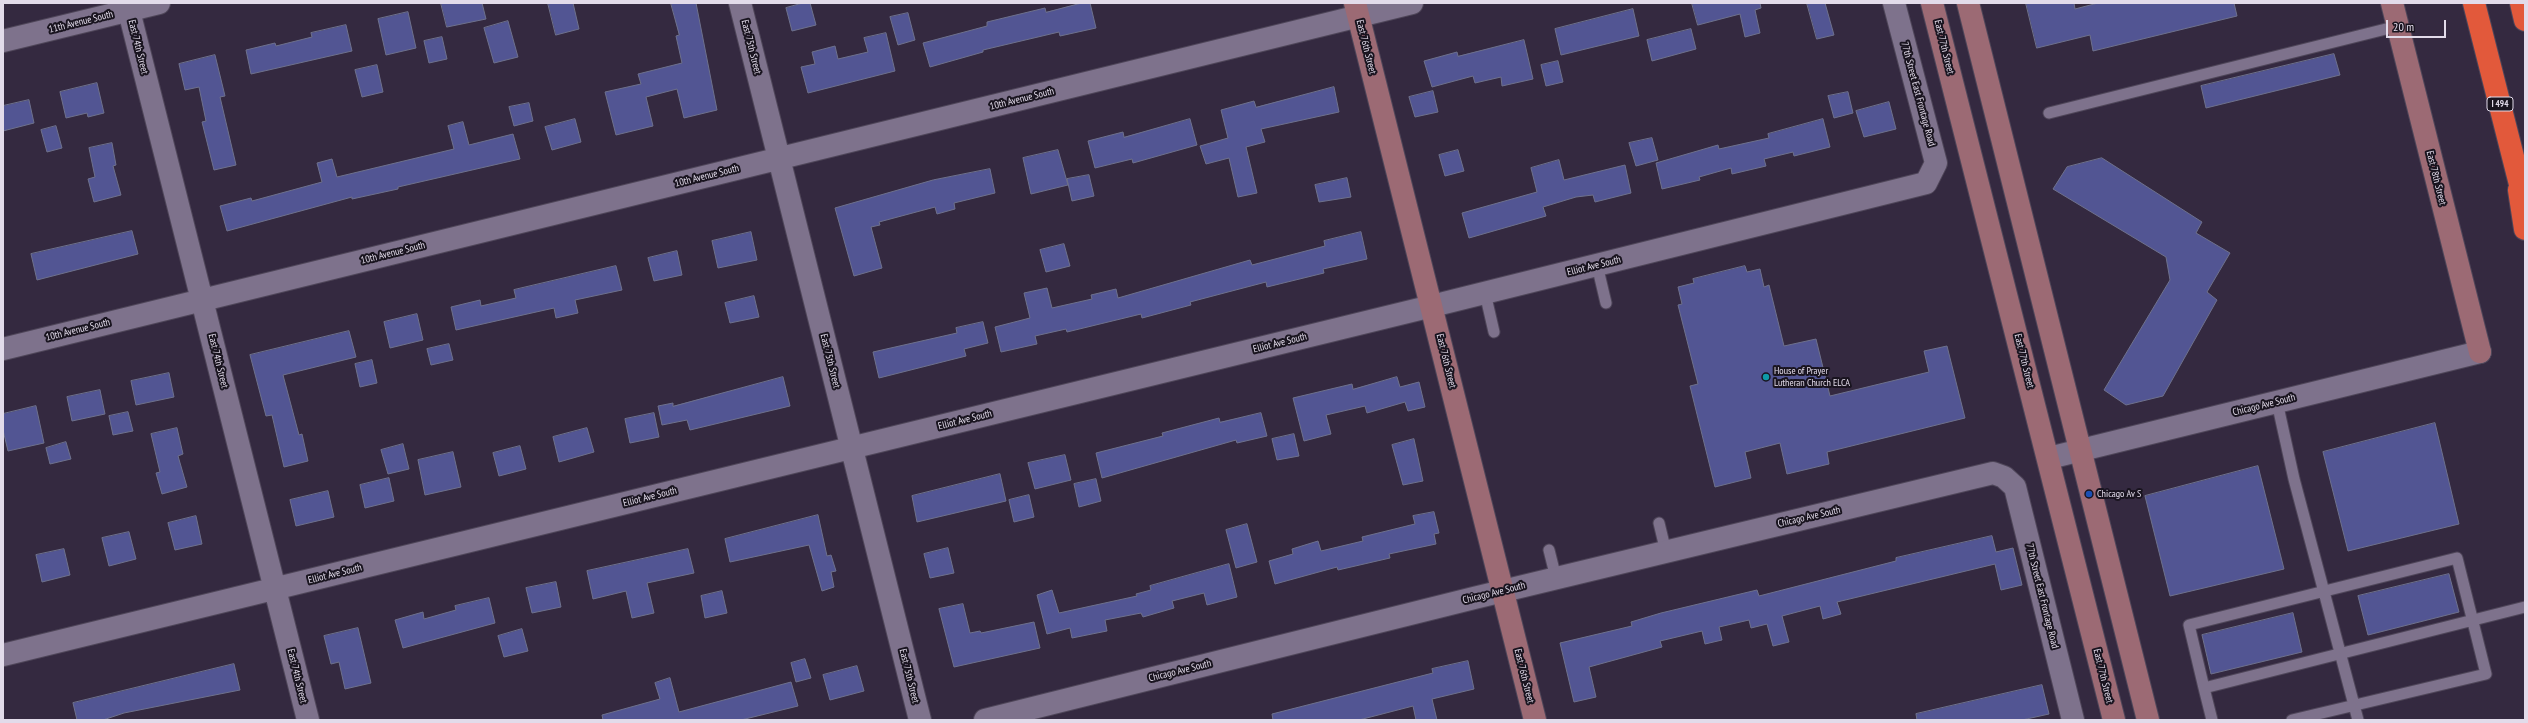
<!DOCTYPE html>
<html>
<head>
<meta charset="utf-8">
<style>
  body { margin:0 }
  #map { position:relative; width:2528px; height:723px; overflow:hidden; background:#342940; font-family:"PT Sans Narrow",sans-serif }
  canvas { display:block }
  .frame { position:absolute; inset:0; border:4px solid #e2dbea; pointer-events:none }
  .scale { position:absolute; left:2386px; top:20px; width:60px; height:18px; box-sizing:border-box; border:2px solid #e2dbea; border-top:0; padding-left:5px; font-size:12px; line-height:14px; white-space:nowrap; color:#e2dbea; -webkit-text-stroke:3px #19141f; paint-order:stroke }
</style>
</head>
<body>
<div id="map">
<canvas width="2528" height="723"></canvas>
<div class="frame"></div>
<div class="scale">20 m</div>
</div>
<script>
const ctx = document.querySelector('canvas').getContext('2d');
ctx.lineJoin = 'round';
function fillPath(path, color) {
  ctx.fillStyle = color;
  ctx.fill(path, 'evenodd');
}
function strokePath(path, color, width, dash) {
  ctx.strokeStyle = color;
  ctx.lineWidth = width;
  ctx.lineCap = dash ? 'butt' : 'round';
  ctx.setLineDash(dash || []);
  ctx.stroke(path);
}
function write(font, color, halo, rows, align = 'center') {
  ctx.font = font + ' "PT Sans Narrow",sans-serif';
  ctx.lineWidth = 4;
  ctx.setLineDash([]);
  ctx.textBaseline = 'middle';
  ctx.strokeStyle = halo;
  ctx.fillStyle = color;
  for (const [text, x, y, turn = 0] of rows) {
    ctx.save();
    ctx.translate(x, y);
    ctx.rotate((+turn || 0) * Math.PI / 180);
    ctx.textAlign = isNaN(turn) ? turn : align;
    if (halo) ctx.strokeText(text, 0, 0);
    ctx.fillText(text, 0, 0);
    ctx.restore();
  }
}
const building = new Path2D(`
  M441,3H482L486,19L447,27Z
  M548,3H573L579,29L556,35Z
  M671,3H696L717,110L684,118L677,89L646,97L653,126L616,135L605,92L641,84L638,74L682,63L676,36L679,35Z
  M803,3H810L816,25L792,31L786,8Z
  M1082,3H1090L1096,28L1060,36L1059,32L983,50V52L930,67L923,43L987,26V22L1045,8L1046,12Z
  M1692,3H1760L1761,8L1755,10L1760,33L1745,37L1740,14L1698,25Z
  M1807,3H1825L1834,35L1817,39Z
  M2026,3H2074L2075,9L2098,3H2234L2237,16L2093,51L2090,35L2037,48Z
  M1633,9L1639,36L1561,55L1555,29Z
  M408,12L416,48L386,55L378,19Z
  M908,13L915,40L898,45L890,17Z
  M508,21L518,57L494,63L484,28Z
  M346,25L352,51L251,74L246,50L275,43L276,46L312,37L311,33Z
  M1691,29L1696,49L1652,61L1647,40Z
  M886,33L895,71L808,93L801,67L815,64L812,52L835,46L838,59L868,52L864,38Z
  M442,37L447,59L429,63L424,41Z
  M1524,40L1533,79L1502,86L1501,77L1475,83L1473,76L1432,87L1424,61L1457,52L1458,56Z
  M2334,54L2340,75L2206,108L2201,86Z
  M215,55L225,96L220,97L236,165L214,170L202,122L206,121L199,87L185,90L179,64Z
  M1558,61L1563,82L1546,86L1541,65Z
  M377,65L383,92L362,97L355,70Z
  M97,83L104,113L88,117L87,113L66,118L60,92Z
  M1334,87L1339,112L1261,129L1265,142L1246,147L1257,193L1238,197L1229,158L1206,164L1200,146L1228,138L1221,110L1254,101L1256,107Z
  M1433,91L1438,112L1415,117L1409,97Z
  M1848,92L1853,113L1834,118L1828,96Z
  M29,100L34,123L3,131V106Z
  M1889,102L1896,129L1864,137L1856,111Z
  M529,103L533,121L514,126L509,107Z
  M575,119L581,142L552,150L545,127Z
  M1190,119L1197,145L1133,163L1132,159L1095,168L1088,141L1123,132L1124,137Z
  M1823,119L1830,147L1794,156L1793,152L1764,159L1766,166L1732,174L1731,168L1699,177L1700,180L1662,189L1656,163L1718,145L1719,149L1769,138L1768,134Z
  M463,122L469,145L513,134L520,159L398,187V189L352,199V197L227,231L220,206L251,198L252,201L322,182L317,163L332,159L337,177L454,149L448,126Z
  M56,126L62,148L47,152L41,130Z
  M1652,138L1658,160L1636,166L1629,143Z
  M112,143L116,165L113,166L121,195L94,202L88,179L95,177L89,148Z
  M1058,150L1068,185L1031,194L1023,158Z
  M1458,150L1464,171L1445,176L1439,155Z
  M2102,158L2202,222L2196,233L2230,253L2207,292L2217,300L2163,396L2126,405L2104,390L2170,280L2166,257L2053,189L2067,167Z
  M1559,160L1564,180L1625,165L1631,193L1595,202L1593,195L1576,197L1543,207L1546,216L1469,238L1462,213L1537,192L1531,168Z
  M990,169L995,193L954,203L955,209L937,214L935,207L879,222L880,225L871,227L882,268L854,276L835,208L933,180Z
  M1089,175L1094,196L1072,201L1067,179Z
  M1347,178L1351,197L1319,202L1315,185Z
  M132,231L138,254L37,280L31,254Z
  M751,232L757,260L718,268L712,241Z
  M1361,232L1367,259L1323,269L1324,273L1267,287L1266,282L1190,302L1191,305L1142,318L1141,314L1067,332L1066,329L1035,336L1037,344L1001,352L995,327L1030,318L1024,293L1047,288L1052,308L1092,299L1091,295L1116,289L1118,298L1250,260L1252,265L1325,246L1324,241Z
  M1064,244L1070,266L1046,272L1040,250Z
  M677,251L682,275L654,281L648,258Z
  M616,266L622,290L575,300L578,313L556,318L554,308L456,330L451,307L480,300L481,306L516,298L514,290Z
  M1745,266L1747,272L1760,269L1764,287L1769,285L1784,346L1816,339L1830,396L1929,372L1924,351L1947,346L1965,418L1827,452L1829,464L1787,474L1780,443L1745,452L1751,478L1715,487L1690,386L1698,384L1678,305L1682,304L1678,287L1694,283L1693,279Z
  M754,296L759,317L730,323L725,303Z
  M417,314L423,340L390,348L384,322Z
  M983,322L988,343L964,349L966,356L879,378L873,352L957,333L956,328Z
  M349,331L356,357L283,375L299,435L302,434L308,461L284,467L272,415L266,416L250,355Z
  M449,344L453,360L431,365L427,349Z
  M372,360L377,383L360,387L355,364Z
  M169,373L174,397L136,405L131,381Z
  M783,377L790,406L690,430L687,420L662,425L658,406L673,403V406Z
  M1397,377L1400,387L1419,382L1425,407L1408,411L1405,402L1367,413L1365,406L1326,415L1331,434L1304,441L1293,398L1352,384L1353,389Z
  M100,390L105,414L72,421L67,397Z
  M36,406L44,443L8,451L3,430V414Z
  M128,412L133,431L113,435L109,416Z
  M654,413L659,437L630,443L625,419Z
  M1261,413L1267,436L1237,443L1236,440L1102,478L1096,453L1163,436L1162,433L1219,418L1220,422Z
  M2435,423L2459,524L2348,551L2323,452Z
  M177,428L183,454L178,456L187,487L162,494L156,473L160,472L151,434Z
  M587,428L594,452L559,462L553,437Z
  M1294,434L1299,456L1277,460L1272,439Z
  M1414,439L1423,481L1403,485L1392,445Z
  M66,442L71,459L50,464L46,448Z
  M403,444L409,469L388,474L381,450Z
  M520,446L526,469L499,476L493,453Z
  M453,452L461,487L425,495L418,460Z
  M1065,455L1071,480L1035,489L1028,463Z
  M2258,466L2284,569L2170,596L2145,496Z
  M1000,474L1006,501L917,522L912,496Z
  M389,478L394,501L365,508L360,485Z
  M1096,479L1101,501L1079,507L1074,484Z
  M328,491L334,517L296,526L290,500Z
  M1029,495L1034,517L1014,522L1009,500Z
  M1434,512L1439,533L1434,534L1436,544L1389,554L1390,558L1338,570L1337,567L1275,584L1269,561L1293,554L1292,549L1318,541L1321,551L1363,541L1362,537L1415,524L1413,516Z
  M818,515L827,556L831,555L836,571L831,572L834,587L822,591L809,545L730,562L725,539Z
  M196,516L202,544L175,550L168,523Z
  M1247,524L1257,562L1236,568L1226,530Z
  M129,532L136,559L109,566L102,538Z
  M1992,536L1996,552L2013,548L2022,585L2001,590L1995,564L1837,602L1841,614L1823,619L1820,606L1782,616L1789,642L1773,646L1767,624L1751,628L1749,620L1719,627L1722,640L1705,644L1702,631L1660,641L1662,647L1589,667L1596,697L1574,702L1560,643L1632,626L1631,622L1661,613L1757,590L1759,596L1896,561V558Z
  M948,548L954,573L930,578L924,554Z
  M64,549L70,575L42,582L36,555Z
  M688,549L694,573L647,583L654,613L632,618L626,591L593,599L587,571Z
  M1229,564L1237,597L1207,605L1204,593L1172,601L1174,608L1143,617L1141,613L1105,620L1107,631L1072,638L1070,628L1047,634L1037,595L1052,590L1059,613L1137,596L1136,594L1151,590L1150,586Z
  M2449,574L2459,612L2368,635L2358,596Z
  M556,582L561,607L532,613L526,588Z
  M722,591L727,613L705,618L701,596Z
  M489,598L495,623L403,648L395,620L423,612L424,619L456,610L455,606Z
  M963,604L970,633L980,631L981,633L1034,622L1040,648L954,667L939,609Z
  M2293,613L2302,652L2211,674L2202,635Z
  M358,628L371,683L345,689L339,662L331,664L324,636Z
  M522,629L528,651L504,657L498,636Z
  M805,659L811,678L796,682L791,663Z
  M1468,661L1474,689L1432,699L1437,720H1416L1413,706L1359,720H1273L1272,714L1433,673L1432,669Z
  M234,664L240,690L124,713L103,720H77L73,703Z
  M857,666L864,691L830,700L823,675Z
  M670,678L679,712L791,682L798,706L741,720H603L602,715L660,699L655,683Z
  M2042,685L2049,714L2022,720H1917L1916,714Z`);
fillPath(building, '#525593');
strokePath(building, '#6e718c', 1);
const lane = new Path2D(`
  M2049,113L2398,26
  M1597,265L1606,303
  M1485,293L1494,332
  M2277,402L2294,479L2358,720
  M1659,523L1666,552
  M1549,550L1556,578
  M2204,688L2189,625L2457,558L2486,674L2292,720
  M2212,720L2204,688L2525,607`);
const street = new Path2D(`
  M127,3L308,720
  M740,3L920,720
  M3,41L159,3
  M3,349L1412,3
  M2049,458L2480,352
  M3,655L1432,306L1926,183L1936,163L1894,3
  M985,720L1474,598L1993,473L2004,477L2015,487L2073,720`);
const secondary = new Path2D(`
  M1355,3L1535,720
  M1932,3L2114,720
  M1968,3L2148,720
  M2392,3L2480,352`);
const highway = new Path2D(`
  M2474,3L2525,204
  M2521,3L2525,20
  M2519,190L2525,229`);
strokePath(lane, '#4f4659', 13);
strokePath(street, '#4f4659', 24);
strokePath(secondary, '#4f4659', 24);
strokePath(highway, '#4f4659', 24);
strokePath(lane, '#7e728c', 11);
strokePath(street, '#7e728c', 22);
strokePath(secondary, '#9c6a74', 22);
strokePath(highway, '#e2593b', 22);
for (const [x, y, r, color] of [
  [1766,377,4,"#0f9aa8"],
  [2089,494,4,"#1a4fb4"]
]) {
  const dot = new Path2D();
  dot.arc(x, y, r, 0, 2 * Math.PI);
  ctx.fillStyle = color;
  ctx.fill(dot);
  strokePath(dot, '#19141f', 1.5);
}
for (const [x, y, w] of [
  [2500,104,26]
]) {
  const box = new Path2D();
  box.roundRect(x - w / 2, y - 7, w, 14, 3);
  ctx.fillStyle = '#19141f';
  ctx.fill(box);
  strokePath(box, '#e2dbea', 1);
}
write('bold 9px', '#e2dbea', null, [
  ["I 494",2500,104]
]);
write('10px', '#e2dbea', '#19141f', [
  ["11th Avenue South",81,22,-14],
  ["East 74th Street",138,47,76],
  ["East 75th Street",751,47,76],
  ["East 76th Street",1366,47,76],
  ["East 77th Street",1944,47,76],
  ["77th Street East Frontage Road",1918,94,75],
  ["10th Avenue South",1022,99,-14],
  ["10th Avenue South",707,176,-14],
  ["East 78th Street",2436,178,76],
  ["10th Avenue South",393,253,-14],
  ["Elliot Ave South",1594,266,-14],
  ["10th Avenue South",78,330,-14],
  ["Elliot Ave South",1280,343,-14],
  ["East 74th Street",218,361,76],
  ["East 75th Street",830,361,76],
  ["East 76th Street",1446,361,76],
  ["East 77th Street",2024,361,76],
  ["Chicago Ave South",2264,405,-14],
  ["Elliot Ave South",965,420,-14],
  ["Elliot Ave South",650,497,-14],
  ["Chicago Ave South",1809,517,-13],
  ["Elliot Ave South",335,574,-14],
  ["Chicago Ave South",1494,593,-14],
  ["77th Street East Frontage Road",2042,596,76],
  ["Chicago Ave South",1180,671,-14],
  ["East 74th Street",297,676,76],
  ["East 75th Street",909,676,76],
  ["East 76th Street",1524,676,76],
  ["East 77th Street",2103,676,76]
]);
write('10px', '#e2dbea', '#19141f', [
  ["House of Prayer",1774,371],
  ["Lutheran Church ELCA",1774,383],
  ["Chicago Av S",2097,494]
], 'left');
</script>
</body>
</html>
